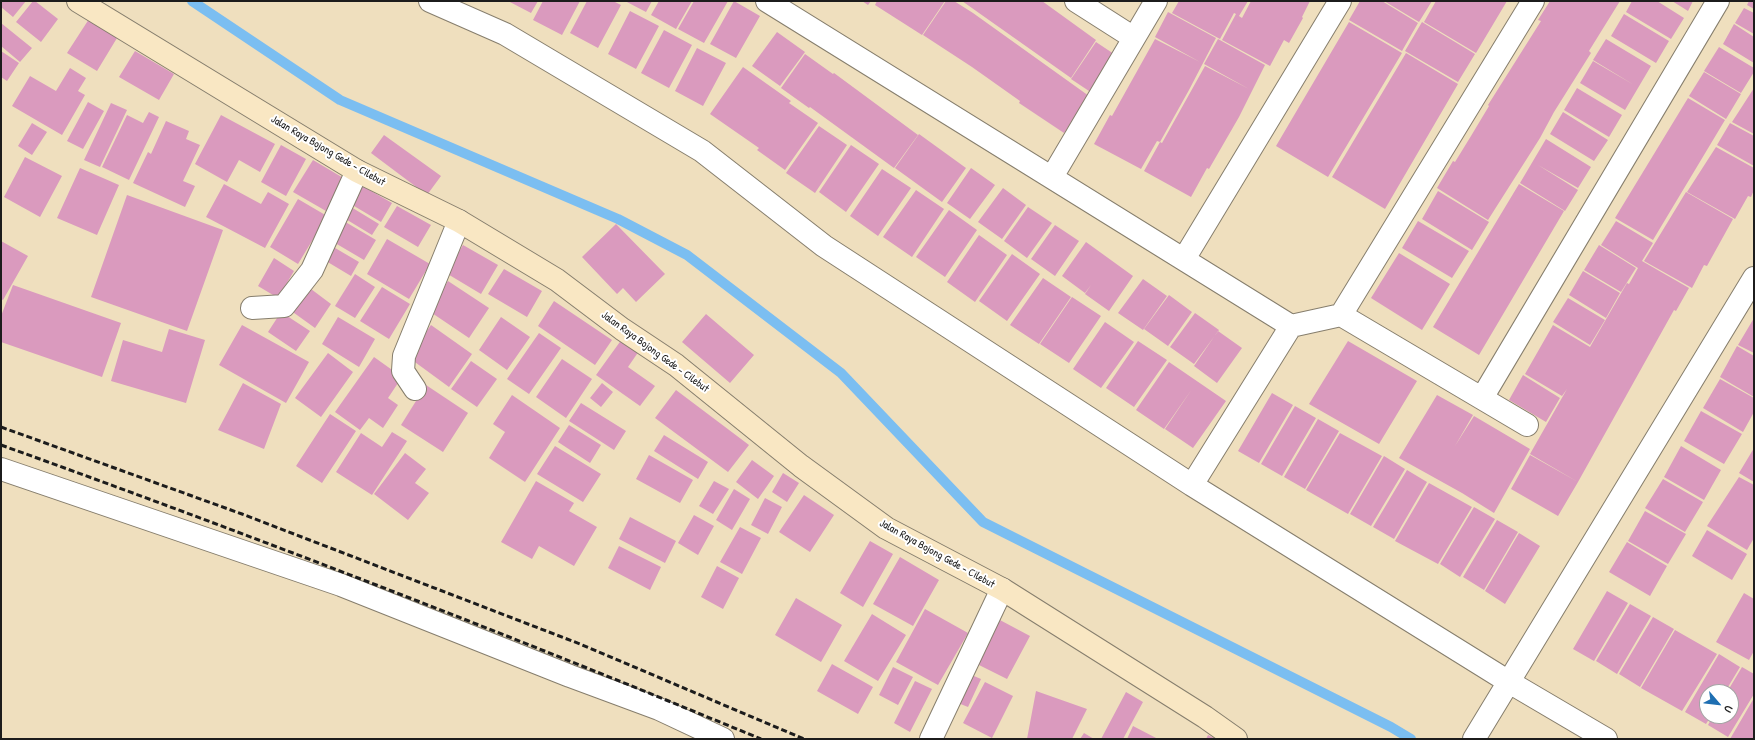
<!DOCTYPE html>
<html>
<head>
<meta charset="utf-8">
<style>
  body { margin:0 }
  #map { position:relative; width:1755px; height:740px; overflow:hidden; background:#efdfbe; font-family:"Patrick Hand",sans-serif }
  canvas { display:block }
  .frame { position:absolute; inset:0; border:2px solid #1c1c1c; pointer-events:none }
  .north { position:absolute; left:1699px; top:684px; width:40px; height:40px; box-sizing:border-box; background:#fff; border:1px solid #a4a4a4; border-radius:50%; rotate:118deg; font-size:11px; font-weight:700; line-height:16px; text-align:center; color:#1c1c1c }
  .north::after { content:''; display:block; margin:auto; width:14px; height:18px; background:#1f6fb2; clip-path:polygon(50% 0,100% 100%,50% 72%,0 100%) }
</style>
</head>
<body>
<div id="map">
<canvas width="1755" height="740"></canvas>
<div class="frame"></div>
<div class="north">U</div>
</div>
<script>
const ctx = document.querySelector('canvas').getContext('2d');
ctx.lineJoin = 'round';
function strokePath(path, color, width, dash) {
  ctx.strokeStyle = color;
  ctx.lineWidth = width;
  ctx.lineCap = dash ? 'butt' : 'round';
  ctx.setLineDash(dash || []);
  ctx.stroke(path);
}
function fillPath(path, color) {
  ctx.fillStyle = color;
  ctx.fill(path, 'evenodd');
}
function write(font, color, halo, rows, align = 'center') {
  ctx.font = font + ' "Patrick Hand",sans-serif';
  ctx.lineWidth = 4;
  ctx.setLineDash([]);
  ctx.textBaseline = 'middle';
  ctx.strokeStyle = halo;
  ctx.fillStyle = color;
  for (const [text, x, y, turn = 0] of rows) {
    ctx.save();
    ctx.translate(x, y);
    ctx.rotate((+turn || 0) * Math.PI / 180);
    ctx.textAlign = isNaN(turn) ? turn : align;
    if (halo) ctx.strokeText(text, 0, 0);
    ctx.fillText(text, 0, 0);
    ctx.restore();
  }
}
strokePath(new Path2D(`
  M192,1L340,100L618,219L687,255L841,373L983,522L1391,727L1411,739`), '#7bbef1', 10);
fillPath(new Path2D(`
  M1,1H26L13,17L1,7Z
  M33,1H35L58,19L41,42L16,22Z
  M508,1H538L531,13Z
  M543,1H580L562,35L533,20Z
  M587,1H613L621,5L598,48L570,33Z
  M625,1H652L646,12Z
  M659,1H692L676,29L651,15Z
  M694,1H728L704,43L678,29Z
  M734,1L760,16L736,58L710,44Z
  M862,1H871L868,5Z
  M877,1H945L922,35L875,5Z
  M946,1H954L973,13L1089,96L1064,133L1019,103L1020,101L972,67L923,35Z
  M962,1H1042L1096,40L1071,78Z
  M1179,1H1248L1239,16L1242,18L1251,1H1310L1302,17L1303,18L1289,43L1284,40L1270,66L1222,40L1236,14L1234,13L1220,39L1172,13Z
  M1360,1H1382L1418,23L1402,51L1349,20Z
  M1384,1H1432L1419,22Z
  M1436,1H1507L1476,53L1424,22Z
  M1550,1H1620L1589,51L1591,53L1554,112L1540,138L1488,220L1437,188L1453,161L1455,162L1471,136L1489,106L1488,105L1541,21L1538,20Z
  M1632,1H1657L1684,18L1671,39L1626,12Z
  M1672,1H1693L1688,11Z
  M1749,1H1754V9L1747,5Z
  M1744,8L1754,13V34L1735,23Z
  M630,11L659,26L636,69L608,54Z
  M1168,12L1216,38L1189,90L1160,142L1157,141L1141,169L1094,144L1110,115L1112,116L1155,39L1200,62L1155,37Z
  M1624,14L1669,41L1656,63L1611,36Z
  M89,19L117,38L97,71L67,53Z
  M1349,22L1402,53L1328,177L1276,146Z
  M1422,22L1475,54L1458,82L1405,51Z
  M1,23L32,48L20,62L1,46Z
  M1734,24L1754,37V63L1723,44Z
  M664,30L692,45L669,88L641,73Z
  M777,32L805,52L780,86L752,66Z
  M1218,39L1265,65L1239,117L1209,169L1207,168L1191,197L1144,171L1160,142L1162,143L1205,66L1249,89L1204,64Z
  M1606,39L1651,66L1625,110L1580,83L1593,61L1634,85L1593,60Z
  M1096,42L1117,56L1092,93L1071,79Z
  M1719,47L1754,68V72L1741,93L1704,71Z
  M697,48L726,63L703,106L675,91Z
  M1,51L19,63L7,81L1,77Z
  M135,51L174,74L159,100L119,77Z
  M1406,53L1458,84L1385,209L1332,177Z
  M805,54L833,74L834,73L918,135L894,168L810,107L809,108L781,88Z
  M743,67L791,101L789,103L818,123L785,170L757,150L759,148L710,114Z
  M70,68L86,78L78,91L85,95L62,135L12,106L30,76L56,91Z
  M1704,72L1741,94L1726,119L1689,96Z
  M1577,88L1622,115L1609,137L1564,110Z
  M1754,88V134L1732,122Z
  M1688,98L1725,120L1653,240L1615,218Z
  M88,102L104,111L83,149L67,141Z
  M111,103L127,110L100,167L84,160Z
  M149,112L159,117L129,180L102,167L127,115L143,123Z
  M1563,112L1608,140L1594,161L1550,134Z
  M221,115L275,144L260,172L239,160L227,182L195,164Z
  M166,121L189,131L186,139L200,145L183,181L195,186L185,207L133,183L148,152L151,154Z
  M32,123L47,132L32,155L18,146Z
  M1730,123L1754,136V166L1717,145Z
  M819,126L847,145L815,193L786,173Z
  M919,134L966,168L942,202L895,168Z
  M384,135L441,176L427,195L371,153Z
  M1546,139L1591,167L1578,188L1538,165L1578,190L1565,211L1520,183Z
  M281,145L306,159L286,196L261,182Z
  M851,145L879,164L846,212L819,192Z
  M1716,147L1754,168V190L1751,197L1748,196L1735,219L1687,192Z
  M25,157L62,176L40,217L4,197Z
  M313,160L345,179L326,211L293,192Z
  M80,168L119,185L97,235L57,218Z
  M971,168L995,185L970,219L947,203Z
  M882,169L911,188L878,236L850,216Z
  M224,184L261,204L268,192L289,204L265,248L206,217Z
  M359,184L392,203L381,222L349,203Z
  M1519,184L1564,211L1479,355L1433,327Z
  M1003,188L1026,205L1002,239L978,222Z
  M916,190L944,209L912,257L883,237Z
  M1438,191L1489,222L1472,250L1422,219Z
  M1686,192L1733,219L1707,266L1704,265L1692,288L1644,261Z
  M127,195L223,230L187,331L91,297Z
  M298,199L327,216L298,264L270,247Z
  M397,206L431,225L418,247L384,227Z
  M351,207L379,224L372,235L344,218Z
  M1028,207L1052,223L1027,258L1004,241Z
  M949,210L977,230L945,277L916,257Z
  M342,220L376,240L364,260L330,240Z
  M1418,221L1469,251L1452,278L1402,248Z
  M1616,221L1653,243L1642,261L1689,288L1676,311L1674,310L1578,482L1530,454L1567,389L1562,396L1525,374L1553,325L1590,347L1627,283L1629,284L1638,268L1601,245Z
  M616,224L665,274L636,302L623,288L617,294L582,257Z
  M1055,225L1079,241L1055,276L1031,259Z
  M979,235L1007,255L975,302L947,282Z
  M387,239L430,264L409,299L367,274Z
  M1,241L28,256L3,300L1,299Z
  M1086,242L1133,276L1109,311L1085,294L1091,285L1085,293L1062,276Z
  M330,245L359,262L351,276L321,258Z
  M463,245L498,265L481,294L446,273Z
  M1599,245L1636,268L1621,292L1584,270Z
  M1399,253L1450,284L1422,330L1371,298Z
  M1012,254L1040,274L1007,321L979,301Z
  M274,258L294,271L278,298L258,286Z
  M504,269L542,291L527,317L488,294Z
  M1583,271L1620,293L1606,318L1569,295Z
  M355,274L375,287L355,318L335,306Z
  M1043,278L1071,297L1039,344L1010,325Z
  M1143,279L1167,296L1143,330L1118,313Z
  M448,281L489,308L469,338L429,311Z
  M13,285L121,323L102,377L1,342V316Z
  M307,286L331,304L315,328L290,310Z
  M382,287L410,304L389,339L360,321Z
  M1169,295L1192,312L1168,346L1144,329Z
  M1072,297L1101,316L1069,363L1040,344Z
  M1568,298L1605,320L1590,345L1553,322Z
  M554,301L612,340L595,365L538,326Z
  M281,312L310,331L296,351L268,332Z
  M1195,313L1219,330L1194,364L1170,347Z
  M706,314L754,355L730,383L682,342Z
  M338,317L375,339L359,367L322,344Z
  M501,317L530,337L507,370L479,350Z
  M1754,318V353L1738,345Z
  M1105,322L1134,342L1101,388L1073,369Z
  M242,325L309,362L286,403L219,365Z
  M431,325L472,354L449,387L408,357Z
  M169,329L205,340L186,403L111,381L123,340L162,352Z
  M1218,331L1242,348L1217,383L1194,366Z
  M539,333L561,348L529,394L507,379Z
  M622,339L639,351L628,367L655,386L640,406L596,375Z
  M1138,341L1167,360L1134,407L1106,388Z
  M1348,341L1417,381L1379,444L1309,404Z
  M1737,346L1754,356V397L1720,377Z
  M328,353L353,372L321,417L295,398Z
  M374,357L402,377L388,398L398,405L383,428L369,418L360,430L335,412Z
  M562,359L592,379L566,418L536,397Z
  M471,361L497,379L477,407L451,389Z
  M1169,362L1226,401L1193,448L1165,429L1192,389L1164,429L1136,410Z
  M1523,375L1560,398L1546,422L1509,400Z
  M1720,379L1754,398V412L1743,432L1703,408Z
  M243,383L281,404L264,449L218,430Z
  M602,383L613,392L601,407L590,398Z
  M426,385L468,413L443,452L401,425Z
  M676,390L749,445L728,472L655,418Z
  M1272,393L1293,405L1259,463L1238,451Z
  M512,395L560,428L525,482L489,458L505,432L493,424Z
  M1437,395L1473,415L1455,446L1474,416L1530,449L1494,513L1462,493L1399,458Z
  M581,403L626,431L614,450L569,421Z
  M1295,406L1316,418L1282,476L1261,464Z
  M1701,411L1742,434L1724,464L1684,441Z
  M330,414L356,431L322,483L296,466Z
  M1318,419L1339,431L1305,489L1284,477Z
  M569,425L601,445L590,463L558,442Z
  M392,432L407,441L372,495L336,472L361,433L382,447Z
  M1340,433L1382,456L1348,514L1306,490Z
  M664,435L708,462L698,479L654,451Z
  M555,446L601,474L583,502L537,474Z
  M1681,446L1721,470L1704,500L1664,477Z
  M1754,448V482L1739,473Z
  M405,453L426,469L415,483L429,493L408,520L374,494Z
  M649,455L693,480L680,503L636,479Z
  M1530,455L1578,482L1558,516L1511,489Z
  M1384,456L1405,469L1371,526L1350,514Z
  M752,460L774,476L758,499L736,482Z
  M1407,470L1427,482L1394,539L1373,527Z
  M783,473L799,483L787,502L772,492Z
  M1739,477L1754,485V538L1747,550L1707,526Z
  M1663,479L1703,502L1685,532L1645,508Z
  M536,481L574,503L569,511L597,527L574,566L539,546L532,559L501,542Z
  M714,481L729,489L713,514L699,506Z
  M1429,483L1472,507L1438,564L1395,541Z
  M734,489L750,499L732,530L716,520Z
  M804,495L834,515L810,552L779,532Z
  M765,498L782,507L768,534L751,525Z
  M1474,507L1495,519L1460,577L1440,564Z
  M1645,511L1686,534L1668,564L1628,541Z
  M694,515L714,526L698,555L678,543Z
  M630,517L676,541L665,563L619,539Z
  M1497,520L1518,532L1484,590L1463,577Z
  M740,527L761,538L742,574L720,562Z
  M1707,530L1747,554L1732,580L1692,556Z
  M1519,533L1540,546L1505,604L1485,591Z
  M870,541L893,554L863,607L840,593Z
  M1627,542L1667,566L1650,596L1609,572Z
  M619,546L661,567L650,590L608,568Z
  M900,557L939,580L913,626L873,604Z
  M717,566L739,578L723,609L701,597Z
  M1607,591L1628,603L1594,661L1573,649Z
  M1744,593L1754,599V651L1749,660L1716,642Z
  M796,598L842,625L821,662L775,635Z
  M1630,604L1651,616L1617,674L1596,661Z
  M925,609L968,633L938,685L896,662Z
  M872,614L906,635L878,681L844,661Z
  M1653,617L1674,629L1640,687L1619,674Z
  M998,619L1030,636L1007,679L975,663Z
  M1675,630L1717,654L1682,711L1641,688Z
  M1719,654L1740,667L1725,692H1707V716H1711L1706,724L1685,712Z
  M832,664L873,687L858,714L817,691Z
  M893,667L913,677L898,705L879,695Z
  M1742,667L1754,674V694L1728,737L1708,725L1713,716H1731V692H1727Z
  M967,673L981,679L968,707L953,701Z
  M915,681L932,689L910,732L894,723Z
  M985,682L1013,696L992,738L963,723Z
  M1036,691L1087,709L1072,739H1027Z
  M1126,692L1143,702L1123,739H1101Z
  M1754,698V739H1730Z
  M1133,726L1158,739H1127Z
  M1084,733L1094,739H1080Z
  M1208,735L1216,739H1206Z`), '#da9abe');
const minor = new Path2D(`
  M430,1L505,34L702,151L824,246L1192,485
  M767,1L1291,326L1192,485L1509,682L1606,739
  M1076,1L1134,38
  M1052,177L1156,1
  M1184,259L1340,1
  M252,308L284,306L312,270L357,171
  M1341,315L1527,425
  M1291,326L1341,315L1533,1
  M415,389L403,371L404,356L459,221
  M1482,398L1718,1
  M1,469L341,585L570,676L659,709L723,739
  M931,739L1002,589
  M1474,739L1754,278`);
const secondary = new Path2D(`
  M78,1L357,171L459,221L557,280L622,329L676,365L801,466L886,528L1002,589L1205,717L1236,739`);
strokePath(minor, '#867e6d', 24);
strokePath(secondary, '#867e6d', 24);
strokePath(minor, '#fff', 22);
strokePath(secondary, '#f9e7c3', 22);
strokePath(new Path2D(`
  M1,427L242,514L580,644L804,739
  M1,445C257,537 510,635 761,739`), '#1c1c1c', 3, [6, 3]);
write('11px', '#1c1c1c', '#fff', [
  ["Jalan Raya Bojong Gede - Cilebut",328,151,30],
  ["Jalan Raya Bojong Gede - Cilebut",655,352,36],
  ["Jalan Raya Bojong Gede - Cilebut",937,554,29]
]);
</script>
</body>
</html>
